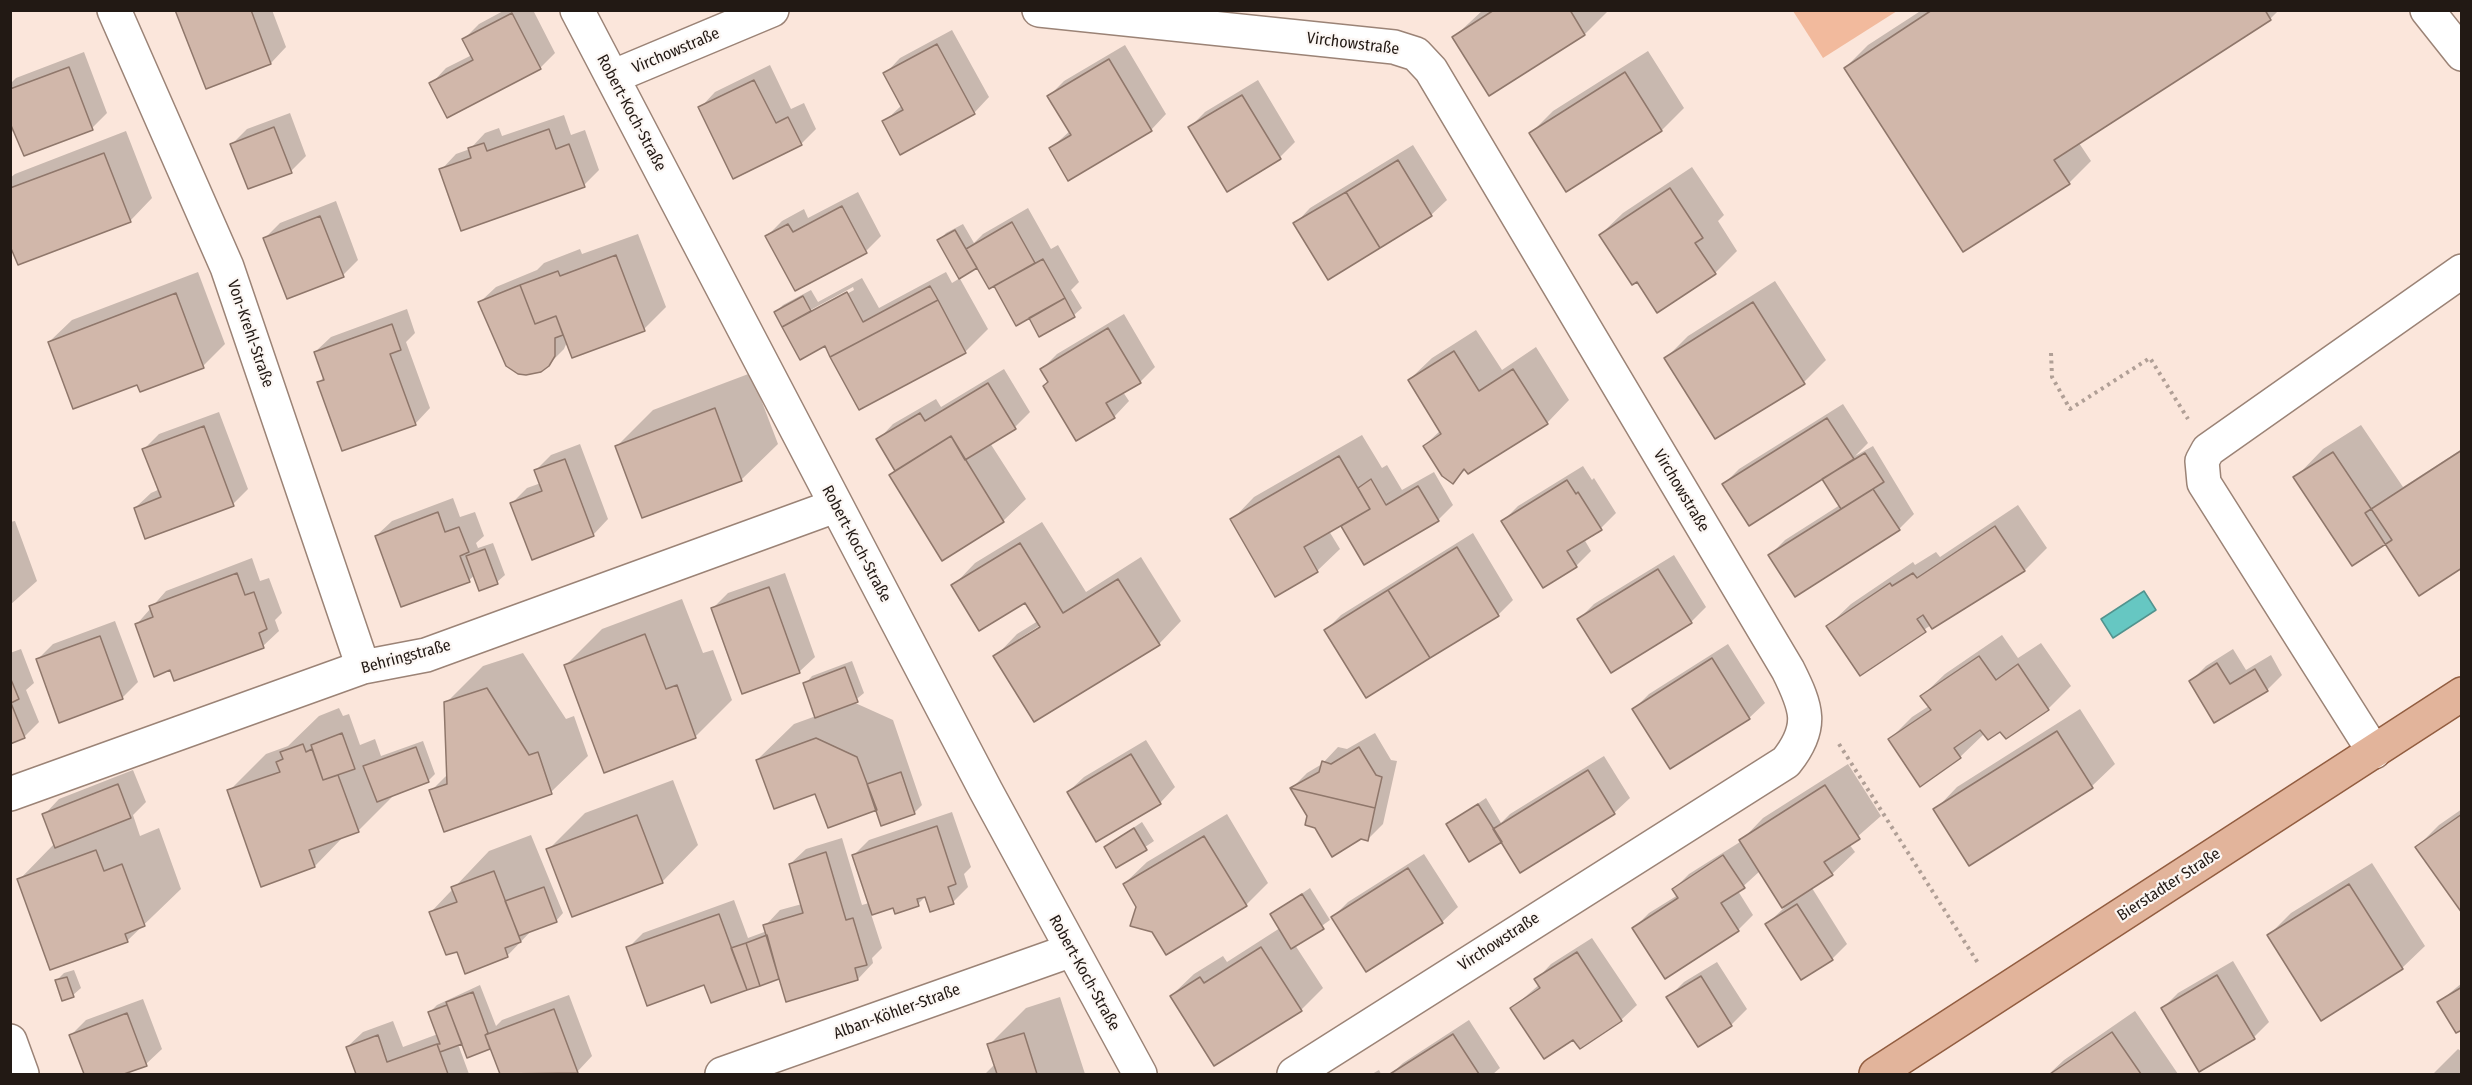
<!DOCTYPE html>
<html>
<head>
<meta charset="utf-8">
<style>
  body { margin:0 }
  #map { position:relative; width:2472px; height:1085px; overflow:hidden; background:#fbe6db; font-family:"Fira Sans Condensed",sans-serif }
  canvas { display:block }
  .frame { position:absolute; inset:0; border:12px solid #221914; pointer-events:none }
</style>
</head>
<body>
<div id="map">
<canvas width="2472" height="1085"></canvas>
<div class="frame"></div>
</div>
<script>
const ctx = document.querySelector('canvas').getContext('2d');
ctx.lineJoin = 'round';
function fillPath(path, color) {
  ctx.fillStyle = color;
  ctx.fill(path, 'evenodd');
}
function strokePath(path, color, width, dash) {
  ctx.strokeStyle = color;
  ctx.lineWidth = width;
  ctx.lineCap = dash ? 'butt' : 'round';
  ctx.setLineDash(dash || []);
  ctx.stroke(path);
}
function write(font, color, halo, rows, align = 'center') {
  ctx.font = font + ' "Fira Sans Condensed",sans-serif';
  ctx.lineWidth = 4.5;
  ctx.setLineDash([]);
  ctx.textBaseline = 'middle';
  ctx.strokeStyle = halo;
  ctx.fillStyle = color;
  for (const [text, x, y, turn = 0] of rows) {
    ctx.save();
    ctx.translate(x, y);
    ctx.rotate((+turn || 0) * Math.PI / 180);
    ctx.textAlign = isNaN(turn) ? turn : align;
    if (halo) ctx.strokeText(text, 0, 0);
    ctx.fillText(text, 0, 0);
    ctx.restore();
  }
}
fillPath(new Path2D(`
  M1793,11H1897L1823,58Z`), '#f2ba9d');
const water = new Path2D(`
  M2144,591L2156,610L2113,638L2101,619Z`);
fillPath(water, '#66c7c2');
strokePath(water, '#52938e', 1.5);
fillPath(new Path2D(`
  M177,10H272L286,47L271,63L207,87Z
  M505,10H533L555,53L540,68L431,84L446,68L472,55L464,39L479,24Z
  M1483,10H1606L1607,12L1585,34L1489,94L1454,37Z
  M1922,10H2279L2270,19L2079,143L2091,161L2069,183L1845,68L1868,45Z
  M952,30L989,97L974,113L884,122L902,105L885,74L900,58Z
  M1125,45L1166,114L1151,130L1051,148L1070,131L1049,96L1064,81Z
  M1648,51L1684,108L1662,130L1566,190L1531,133L1553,111Z
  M84,52L107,113L92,128L15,130L10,133V84L16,78Z
  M770,65L791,109L804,103L816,129L801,144L700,108L715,92Z
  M1258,80L1295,142L1280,157L1190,127L1205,112Z
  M290,113L306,156L291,171L232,144L247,129Z
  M564,115L571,135L585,130L599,170L584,185L441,170L456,154L470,149L485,133L499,128L502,136Z
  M126,131L152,198L130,221L10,241V178L15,174Z
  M1413,145L1447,200L1431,215L1329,278L1295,224L1310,208Z
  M1692,167L1724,215L1718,221L1737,251L1715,273L1637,280L1600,235L1623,213Z
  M858,192L881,236L866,251L767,236L782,221L804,209L808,218Z
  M336,201L358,260L343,275L265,238L280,223Z
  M1028,208L1051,249L1058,245L1079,282L1071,290L1082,308L1074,315L1030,316L978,266L959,277L988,329L965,352L859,408L826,344L800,358L776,312L783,305L811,290L818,302L862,278L879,308L946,272L952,283L960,278L939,241L946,233L963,224L974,243L983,234ZM853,287L854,290L796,322L794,319Z
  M638,234L666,307L644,329L567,342L564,349L548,365L480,302L496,287L537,270L544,263L580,249L582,254Z
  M198,272L225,344L203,366L49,342L72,320Z
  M1775,281L1826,360L1804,382L1666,358L1688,336Z
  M407,309L415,333L406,342L430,408L415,424L319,382L324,377L315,352L331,337Z
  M1124,314L1155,367L1140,382L1123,392L1129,401L1114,417L1049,382L1042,369L1057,354Z
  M1476,330L1502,370L1536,347L1569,400L1547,423L1466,469L1453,482L1424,446L1441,430L1409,380L1432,358Z
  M1004,369L1030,412L1015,427L990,443L1026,499L1003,521L891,475L896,470L878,440L893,424L936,399L941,407Z
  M751,373L778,444L741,480L617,446L653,410Z
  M1843,404L1868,443L1855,456L1873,446L1914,514L1899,529L1770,555L1785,540L1840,505L1829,475L1724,484L1739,469Z
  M219,412L248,489L233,504L135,508L151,493L160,489L144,449L159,434Z
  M2361,425L2403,487L2462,449V566L2387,544L2295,478L2323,449Z
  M1362,435L1382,468L1387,465L1402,490L1434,472L1453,505L1438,520L1343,526L1347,521L1329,531L1340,549L1317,571L1232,520L1254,497Z
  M580,444L608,519L593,535L512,503L527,488L541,483L536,470L551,455Z
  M1583,466L1592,480L1594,478L1616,513L1601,528L1584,539L1591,551L1576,566L1503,521L1518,506Z
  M453,498L460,517L475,512L484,536L476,543L478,548L493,543L505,575L497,582L475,575L469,580L376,536L392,521Z
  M2018,505L2047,548L2025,570L1933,627L1931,625L1860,674L1828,626L1851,604L1913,562L1915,565L1936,552L1940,557Z
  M15,521L37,581L10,605V522Z
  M1042,522L1086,592L1141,557L1181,621L1159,644L995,657L1017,634L1038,621L1025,601L953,586L975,563ZM1045,622L1047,625L1019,642V639Z
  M1473,533L1513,600L1498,615L1326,630L1341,615Z
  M1674,555L1706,607L1691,622L1579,619L1594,604Z
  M252,558L260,581L269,578L282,613L275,620L279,631L263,646L171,669L136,625L166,591Z
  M785,573L815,657L799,672L713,608L728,593Z
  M682,599L703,653L713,650L732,700L696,736L605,771L565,666L602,629Z
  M115,621L138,682L122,698L38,659L53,644Z
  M2002,635L2018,658L2041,643L2071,686L2048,709L2006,737L2001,730L1985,733L1960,757L1921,785L1890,739L1912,717L1929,706L1922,696L1945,674Z
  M1728,644L1765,703L1749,718L1634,709L1649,694Z
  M21,649L34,683L26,690L39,722L24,737L10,742V653Z
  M2233,649L2246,670L2271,655L2282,675L2267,690L2191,681L2206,666Z
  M523,653L566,719L574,716L588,756L551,792L445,830L431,791L448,774L446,703L483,666Z
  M852,661L864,693L853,702L893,720L922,805L914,813L877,809L816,792L757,760L794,724L816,716L805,684L812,676Z
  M339,708L343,716L349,714L360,745L375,739L381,756L423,741L435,774L428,781L395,794L358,831L345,835L315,866L262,885L229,791L266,754L288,746L319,716Z
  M2080,709L2115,764L2092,786L1970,864L1935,810L1957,787Z
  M1375,733L1391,760L1397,761L1383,824L1368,839L1309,815L1292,788L1307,773L1322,764L1338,747L1347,749Z
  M1146,740L1175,787L1160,803L1068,792L1084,777Z
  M1604,756L1630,798L1614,813L1502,840L1448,824L1486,798L1501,823L1510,814Z
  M1848,764L1881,816L1849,844L1855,852L1832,874L1812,888L1847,944L1832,959L1767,924L1784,908L1760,871L1738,891L1753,915L1738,930L1634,928L1649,913L1678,895L1674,889L1689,874L1740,842L1763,818Z
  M133,770L146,802L133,815L140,836L159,828L181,889L128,940L51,969L19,880L55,843L44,815L59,799Z
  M673,780L698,845L662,882L548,850L585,813Z
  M2462,809V910L2417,847L2439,825Z
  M952,812L971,867L964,874L968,887L953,902L926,896L918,904L894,906L871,914L882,948L872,958L873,963L858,979L776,963L705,983L628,948L643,933L734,900L748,938L767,931L765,926L780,910L802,904L790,864L806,849L842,838L862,905L869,903L853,856L869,840Z
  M1227,814L1268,883L1246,905L1137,906L1124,884L1147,862Z
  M1142,822L1154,841L1117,866L1105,847Z
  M531,835L563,913L556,921L533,929L507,956L431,912L489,851Z
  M1424,854L1458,907L1442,922L1367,970L1333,917L1348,902Z
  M2372,863L2425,946L2402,968L2322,1019L2269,935L2291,913Z
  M1310,888L1330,920L1295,945L1323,988L1301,1010L1171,996L1194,974L1223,956L1227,962L1280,928L1272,914Z
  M1592,938L1637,1005L1621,1020L1580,1047L1574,1038L1512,1008L1539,985L1536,980L1551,964Z
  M2233,961L2269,1022L2254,1037L2199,1070L2163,1008L2178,993Z
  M1717,962L1747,1009L1732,1024L1699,1045L1668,998L1684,982Z
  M74,970L81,988L73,995L63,999L56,981L64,973Z
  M2462,983V1028L2439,1002Z
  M480,985L496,1026L502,1020L569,995L592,1056L577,1072L569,1074H501L491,1046L463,1042L458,1044L469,1074H358L347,1047L363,1032L393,1021L403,1047L438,1034L430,1012L437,1005Z
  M1060,997L1085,1074H985L995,1064L989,1045L1026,1008Z
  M143,999L162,1049L146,1064L119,1074H85L71,1035L86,1020Z
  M2135,1011L2178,1074H2049L2064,1060Z
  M1469,1020L1500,1068L1493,1074H1391L1403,1063Z
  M2458,1049L2462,1052V1074H2433Z
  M1379,1070L1381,1074H1372Z`), '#0003');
const building = new Path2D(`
  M175,10H251L271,64L206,89Z
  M1494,10H1570L1585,35L1489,96L1452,37Z
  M1932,10H2265L2271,20L2054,160L2070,184L1963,252L1844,68Z
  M512,13L541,69L447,118L429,83L473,60L462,39Z
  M937,44L975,114L900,155L882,121L903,110L883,73Z
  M1109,59L1152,131L1068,181L1049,148L1071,135L1047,96Z
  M69,67L93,130L24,156L10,123V89Z
  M1625,72L1662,131L1566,192L1529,133Z
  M754,80L776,123L788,117L802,145L733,179L698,107Z
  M1242,95L1281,159L1227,192L1188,127Z
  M274,127L292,173L248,189L230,144Z
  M549,129L556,149L569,144L585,187L461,231L439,169L471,158L468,148L484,143L487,151Z
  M104,153L131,222L18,265L10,246V188Z
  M1398,160L1432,216L1380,248L1346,192Z
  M1670,188L1703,238L1695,243L1716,274L1657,313L1637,282L1632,285L1599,235Z
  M1346,192L1380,248L1328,280L1293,223Z
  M842,206L867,253L795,291L765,236L788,224L793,232Z
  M320,216L344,277L287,299L263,238Z
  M1012,222L1035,263L989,289L966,249Z
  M955,230L977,268L959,279L937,240Z
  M616,255L645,331L572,358L556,316L535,324L520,285L558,271L560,276Z
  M1043,259L1065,298L1016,326L994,286Z
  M520,285L535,324L556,316L563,335L555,338V356L549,366L541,372L526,375L518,374L506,366L478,302Z
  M930,286L938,300L830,357L825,346L800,360L782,327L847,292L863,322Z
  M176,293L204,368L140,392L137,385L73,409L48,342Z
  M803,296L811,311L782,327L774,312Z
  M1065,298L1075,317L1039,337L1029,318Z
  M938,300L966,353L859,410L830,357Z
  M1753,302L1805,384L1715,439L1664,358Z
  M392,324L401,350L390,354L416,425L342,451L317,382L324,380L314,352Z
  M1108,328L1141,383L1106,403L1115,418L1076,441L1043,386L1048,382L1040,369Z
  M1454,351L1479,391L1513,369L1548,424L1468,474L1464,469L1453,484L1442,476L1423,446L1441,434L1408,380Z
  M988,383L1016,429L965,460L951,436L895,471L876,439L920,413L925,421Z
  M715,408L742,481L642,518L615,446Z
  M1827,418L1854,459L1749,526L1722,484Z
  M204,426L234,506L145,539L134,508L161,497L142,449Z
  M951,436L1004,522L942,561L889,475Z
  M2462,450V568L2419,596L2365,513Z
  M2333,452L2392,540L2352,566L2293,477Z
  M1865,453L1884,482L1841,509L1822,479Z
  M1339,456L1370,509L1304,547L1318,572L1275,597L1230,519Z
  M565,459L594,536L532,560L510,503L542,491L534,470Z
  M1371,479L1386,505L1418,486L1439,521L1364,565L1341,526L1370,509L1358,488Z
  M1567,480L1576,494L1578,492L1602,530L1567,551L1577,567L1543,588L1501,521Z
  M1873,489L1900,530L1795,597L1768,555Z
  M438,512L445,532L459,527L469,552L460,556L470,582L401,607L375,536Z
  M1995,526L2025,571L1932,629L1923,615L1917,619L1926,632L1860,676L1826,626L1890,583L1892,586L1913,573L1917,578Z
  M1020,543L1063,613L1118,579L1160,645L1034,722L993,656L1040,627L1025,603L979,631L951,585Z
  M1457,547L1499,616L1430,658L1388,590Z
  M485,549L498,584L479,591L466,556Z
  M1658,569L1692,623L1611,673L1577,619Z
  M237,573L245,595L254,592L267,629L259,633L264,648L174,681L170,670L154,677L135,624L153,617L149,606Z
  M769,587L800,673L742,694L711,608Z
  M1388,590L1430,658L1366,698L1324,630Z
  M645,634L666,689L677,685L696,738L604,773L564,665Z
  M100,636L123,699L59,723L36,659Z
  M1979,656L1996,680L2018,664L2049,710L2006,739L2000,732L1988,740L1980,730L1954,748L1961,758L1920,787L1888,739L1931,710L1920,696Z
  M1712,658L1750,719L1670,769L1632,709Z
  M2217,663L2230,684L2255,669L2268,691L2214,723L2189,681Z
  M845,667L858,702L815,718L803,683Z
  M10,677L19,699L11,703L25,738L10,744Z
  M487,688L529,755L538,752L552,794L444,832L429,790L447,784L444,702Z
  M2057,731L2093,788L1969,866L1933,809Z
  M342,733L355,769L323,780L311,745Z
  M816,738L857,757L877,810L828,828L815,794L774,809L756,760Z
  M303,744L306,752L312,749L323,780L338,775L359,832L309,850L315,867L261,887L227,790L280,772L276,762L283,759L280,752Z
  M416,747L429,782L377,802L363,766Z
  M1359,747L1376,775L1382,777L1375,808L1290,788L1319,772L1322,761L1331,764Z
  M1131,754L1161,804L1096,842L1067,792Z
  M1588,770L1615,814L1520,873L1493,829Z
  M901,772L915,814L881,826L867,784Z
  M118,784L131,818L55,848L42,814Z
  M1825,785L1860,839L1824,862L1833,875L1782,908L1739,840Z
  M1290,788L1375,808L1368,841L1361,839L1332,857L1315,828L1305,825L1307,816Z
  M1478,804L1502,842L1469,862L1446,824Z
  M2462,814V913L2415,847Z
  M637,815L663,883L572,917L546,849Z
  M937,826L956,884L948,887L954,904L930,912L925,897L917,899L919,906L895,914L893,908L872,915L852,855Z
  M1134,828L1147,850L1116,868L1104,847Z
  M1204,836L1247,906L1166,955L1152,932L1130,926L1136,907L1123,884Z
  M96,850L104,871L122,864L145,926L125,934L128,942L50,970L17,879Z
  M826,852L846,920L853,918L867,965L855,968L858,980L786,1002L763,925L803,913L789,864Z
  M1723,855L1745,888L1721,903L1739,931L1665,979L1632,928L1678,898L1672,889Z
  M1408,868L1443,923L1366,972L1331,917Z
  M494,871L521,942L505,948L508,957L465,974L457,952L446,955L429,912L457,902L451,887Z
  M2349,884L2403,969L2321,1021L2267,935Z
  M544,887L557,922L519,936L505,901Z
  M1302,894L1324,929L1291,949L1270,914Z
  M1797,904L1833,960L1801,980L1765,924Z
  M719,914L747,990L711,1003L704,985L647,1006L626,947Z
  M767,935L779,979L760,986L746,943Z
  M746,943L760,986L747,990L731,948Z
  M1261,947L1302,1011L1214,1066L1170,996L1200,977L1204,983Z
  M1577,952L1622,1021L1580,1049L1573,1040L1544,1059L1510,1008L1540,988L1534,979Z
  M2217,975L2255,1039L2199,1072L2161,1008Z
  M1701,976L1732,1026L1698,1047L1666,997Z
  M67,977L74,997L62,1001L55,980Z
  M2462,987V1030L2456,1033L2437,1002Z
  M473,992L488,1033L485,1035L490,1049L467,1058L446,1002Z
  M447,1005L462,1044L440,1052L437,1044H440L428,1012Z
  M554,1009L578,1073L500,1074L485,1035Z
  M127,1013L147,1066L124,1074H84L69,1035Z
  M2112,1032L2141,1074H2050Z
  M1024,1033L1037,1074H997L987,1044Z
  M1453,1034L1479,1074H1390Z
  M378,1035L387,1062L437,1044L448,1074H356L346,1047Z`);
fillPath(building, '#d1b7aa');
strokePath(building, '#8f776b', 1.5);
const minor = new Path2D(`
  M114,10L227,267L363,667
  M577,10L986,791L1140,1074
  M1039,10L1394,47L1416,54L1431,70L1788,670C1807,708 1814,727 1786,762L1294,1074
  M2427,10L2462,54
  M612,77L772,10
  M2374,752L2204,483L2202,461L2208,450L2462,271
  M10,794L363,667L426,655L835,506
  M10,1041L22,1074
  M722,1074L1072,950`);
const major = new Path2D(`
  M1876,1074L2462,694`);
strokePath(minor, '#9b8376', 36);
strokePath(major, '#925d40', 36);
strokePath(new Path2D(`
  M2051,353L2052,377L2070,409L2150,358L2188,419
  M1839,744L1978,963`), '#b09f96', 4, [3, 4.5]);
strokePath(minor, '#fff', 33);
strokePath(major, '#e2b49b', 33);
write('16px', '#221914', '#fcf7f4', [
  ["Virchowstraße",1353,44,7],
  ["Virchowstraße",676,51,-23],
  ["Robert-Koch-Straße",631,113,62],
  ["Von-Krehl-Straße",250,334,71],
  ["Virchowstraße",1681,491,59],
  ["Robert-Koch-Straße",856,544,62],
  ["Behringstraße",406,657,-15],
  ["Bierstadter Straße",2169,885,-33],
  ["Virchowstraße",1499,942,-33],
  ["Robert-Koch-Straße",1084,973,61],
  ["Alban-Köhler-Straße",897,1012,-20]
]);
</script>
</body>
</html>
